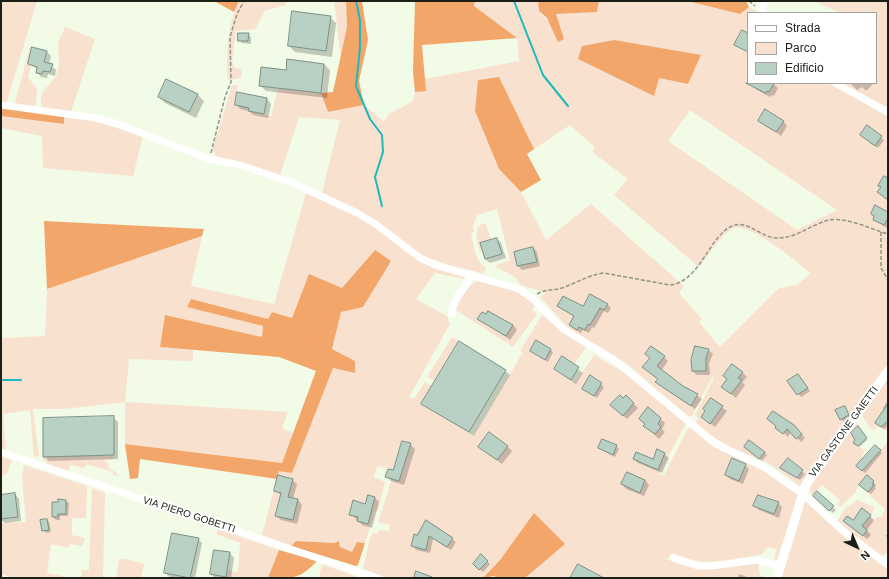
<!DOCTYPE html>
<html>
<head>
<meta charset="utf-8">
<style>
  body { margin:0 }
  #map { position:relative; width:889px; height:579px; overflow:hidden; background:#f1fbe6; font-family:Helvetica,sans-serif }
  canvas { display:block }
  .frame { position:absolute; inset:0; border:2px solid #1b1f18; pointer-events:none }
  .legend { position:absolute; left:747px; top:12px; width:130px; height:72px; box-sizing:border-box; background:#fff; border:1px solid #a4a5a3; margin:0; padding:5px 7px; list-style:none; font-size:12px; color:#1b1f18 }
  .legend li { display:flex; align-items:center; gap:8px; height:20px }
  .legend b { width:20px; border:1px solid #a4a5a3 }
  .north { position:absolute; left:837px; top:527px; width:40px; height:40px; -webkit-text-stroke:3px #fff; paint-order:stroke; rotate:136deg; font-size:11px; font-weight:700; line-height:16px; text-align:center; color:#1b1f18 }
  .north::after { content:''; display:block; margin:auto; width:14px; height:18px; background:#1b1f18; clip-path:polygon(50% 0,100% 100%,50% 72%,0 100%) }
</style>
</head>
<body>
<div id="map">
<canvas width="889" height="579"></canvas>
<div class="frame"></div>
<ul class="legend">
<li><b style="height:5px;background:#fff"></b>Strada</li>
<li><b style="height:11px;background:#f9e1d0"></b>Parco</li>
<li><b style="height:11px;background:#b9d0c4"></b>Edificio</li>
</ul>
<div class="north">N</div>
</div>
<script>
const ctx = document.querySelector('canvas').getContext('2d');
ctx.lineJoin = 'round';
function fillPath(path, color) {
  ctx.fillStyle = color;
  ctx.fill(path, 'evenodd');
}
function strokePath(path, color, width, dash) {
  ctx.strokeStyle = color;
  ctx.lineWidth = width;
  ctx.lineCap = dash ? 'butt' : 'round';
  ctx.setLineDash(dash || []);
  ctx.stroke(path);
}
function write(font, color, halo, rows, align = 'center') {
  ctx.font = font + ' Helvetica,sans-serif';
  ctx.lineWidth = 4;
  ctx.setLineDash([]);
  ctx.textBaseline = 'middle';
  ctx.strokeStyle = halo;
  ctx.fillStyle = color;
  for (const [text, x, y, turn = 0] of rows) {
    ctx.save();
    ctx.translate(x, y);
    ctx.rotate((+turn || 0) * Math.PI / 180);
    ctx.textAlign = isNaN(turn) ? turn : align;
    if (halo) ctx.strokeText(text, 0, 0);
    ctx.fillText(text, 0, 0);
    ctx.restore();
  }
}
fillPath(new Path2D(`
  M1,1H37L6,105L1,104Z
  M239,1H286L285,5L265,11L255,29L236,31L232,63L235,68L242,69L241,78L228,80C226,53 227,26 239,1Z
  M334,1H346L347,27L341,59Z
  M475,1H538L539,11L564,39L555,14L597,12L599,1H687L740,14L749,7L759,13H748V83H830L888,117V366L801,487L770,464L728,446L709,434L696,423L698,418L695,415L714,378L712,377L692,416L689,417L626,363L570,330L540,297L546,293L521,285L515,277L494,266L510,260L497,209L477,215L473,226L474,232L471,234C474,246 475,261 486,268L484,274L446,264L422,256L322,193L340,120L299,117L280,175L216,156L213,149L232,85H238L235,105L249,108L248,111L271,116L278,88L321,93L328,112L364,105L384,122L389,114L412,102L415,92L425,91V79L519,61L517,38L474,6ZM701,55L688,84L659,78ZM499,77L534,149L570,125L595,147L592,152L628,179L614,195L699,267C707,257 722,233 734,228C750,222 797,262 811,273L797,285L779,288L720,347L699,322L702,319L679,293L684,286L591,204L546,240L521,192L499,169L475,111L478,80ZM690,110L837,210L797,230L668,141Z
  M815,1H888V109L840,83H876V35L878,30L876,28V13H840Z
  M65,27L95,39L71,112L42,109C38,86 50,90 57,73C61,64 58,55 58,45C58,40 63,33 65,27Z
  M30,47H32L28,64L31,65L28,77L37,89L36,104L33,109L14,106Z
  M1,116L64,124V117L94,121L143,136L133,176L43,168L42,136L1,128Z
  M306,193L363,219L379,230L397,245L418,260L465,277L464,279L435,273L416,299L447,316L450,324L409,397L414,399L425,382L432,386L421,404L474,436L523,352L520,351L542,315L586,347L574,364L562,356L554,369L576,382L594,355L625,373L686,423L659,474L664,475L687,430L691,428L712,446L767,471L799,494L777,560L774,559L777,549L768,547C766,549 764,552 762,554C758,556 710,563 703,562C693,561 682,556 672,553L667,559C700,574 724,567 758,563L760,575L765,578H604L579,564L570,578H525L531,572L535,513L500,560L483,578H388L363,569L370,538L373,533L377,534L379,530L389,531L390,525L378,522L392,479L399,481L411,444L401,440L393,470L377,466L374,477L385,482L378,511H375L365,543L357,542L352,552L340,547L339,541L334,543L296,541L291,546L262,535L279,470L292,473L333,368L355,373V361L332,349L341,312L391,262L375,250L342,288L309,275L292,318L272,312L268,319L191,299L187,307L263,326L262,337L165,315L160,347L193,350V361L129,359L125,402L288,412L282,428L293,433L282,463L125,444V402L64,409H33L39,456L34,457L30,410L3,414L6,451L1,450V338L45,336L47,289L202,236L191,286L274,304Z
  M481,224H486L491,240L480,243L482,251L480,252C478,242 473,232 481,224Z
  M478,281C493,285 528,290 535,306L532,310L537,314L513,347L456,310C461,299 466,285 478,281Z
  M452,337L459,341L434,381L427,377Z
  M888,378V429L886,431L878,426L873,431L861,415Z
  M856,422L867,438L858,446L865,451L861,456L864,458L881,450L888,441V531L884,536L888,540V551L882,557L837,521L845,509L858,500L874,507L871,518L873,521L877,517L882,516L885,509C875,501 868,492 859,485L855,493L840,507L838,505L840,500L822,485L812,496L810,490L812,483Z
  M114,455L113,459L104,460L109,464L108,467L120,476L113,475V472L87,464L84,468L71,465L67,472L47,465V462L43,460V457Z
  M1,456L12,460L7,473L1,477Z
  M24,465L87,486L86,518H72V535L85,538L82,546L70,544L69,548L51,544L47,573L63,576V578H14L1,574V523L26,522L22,478Z
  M92,488L105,493L103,578H81L82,570H89Z
  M805,501L840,533L888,570V578H781Z
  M218,529L279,550L268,578H226L228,570L238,572L240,543L216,534Z
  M119,559H126L144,564L141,578H116Z
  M322,564L357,577L360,578H319Z`), '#f9e1d0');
fillPath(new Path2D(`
  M214,1H239L234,12Z
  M346,1H362L368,40L359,81L364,105L328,112L321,93L333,92L347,27Z
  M415,1H475L474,6L517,38L422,45L426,91L415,92L413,72Z
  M538,1H599L597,12L556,14L564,39L558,42L547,18L539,11Z
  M687,1H746L749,7L740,14Z
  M614,40L701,55L688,84L659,78L654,96L578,59L582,46Z
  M499,77L534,149L527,154L541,180L521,192L499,169L475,111L478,80Z
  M1,107L64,117V124L1,116Z
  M44,221L204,229L202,236L47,289Z
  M375,250L391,261L363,307L341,312L332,349L355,361V373L333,368L292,473L279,471L277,479L140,459L138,478L130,479L125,444L282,463L316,371L279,357L160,347L165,315L262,337L263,326L187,307L191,299L268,319L272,312L292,318L309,274L342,288Z
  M534,513L565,544L525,578H497L494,576L483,578L500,560Z
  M296,541L334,543L339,541L340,547L352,552L357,542L365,543L358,565L356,566L291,546Z
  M279,550L317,561C300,579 295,578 268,578Z`), '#f2a66a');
fillPath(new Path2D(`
  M330,17L336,23L332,57L295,52L289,46Z
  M248,34L251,37V44L242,43L239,40Z
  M47,52L51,56L49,64L56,70L55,76L48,74L47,78L41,77L37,72L38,69L29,64Z
  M324,64L330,70L327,98L266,91L260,85L287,71Z
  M167,80L198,95L204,101L196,118L165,103L159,97Z
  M754,83H773L778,88L774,96L772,95L770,97L757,90L752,85Z
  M850,83H874L866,91L862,87L857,90Z
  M267,99L271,104L268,118L253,115L249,111L240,109L236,104Z
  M759,120L783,121L787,126L781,136Z
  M867,127L884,140L878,148L861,135Z
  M876,207L888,212V229L874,219L875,217L872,214Z
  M497,239L501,243L506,258L490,263L485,259Z
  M533,248L537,252L540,266L522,270L518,266L515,252Z
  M607,304L611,308L608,313L604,311L594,328L592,327L589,333L583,330L581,333L574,329L570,325L575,317L559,306L583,308Z
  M489,312L513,325L517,330L510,340L479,319L487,315Z
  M551,350L553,352L548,362L531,351Z
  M708,350L713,354L709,363L710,375H697L692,371Z
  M664,357L668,361L661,371L702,399L695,409L661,386L657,382L659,380L648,371L651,358Z
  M562,358L583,373L576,384L555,369Z
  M505,371L510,375L474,436L422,404Z
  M742,372L747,377L742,382L745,385L736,398L723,387Z
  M798,375L810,391L801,397L789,381Z
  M590,377L604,387L597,398L583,389Z
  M711,399L727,411L715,427L707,421Z
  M888,400V426L884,429L876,423L885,410L883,408Z
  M633,403L638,408L627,419L616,409Z
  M844,407L851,418L844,422L841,419Z
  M113,417L118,422V459L49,461L44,456Z
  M660,419L665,423L662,429L665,432L659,439L645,426Z
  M768,419L798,430L805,438L801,442L791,432L788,437Z
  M859,428L867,440L859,447L855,443Z
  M410,444L415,449L404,485L391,481L386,477L393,472Z
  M507,446L512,451L502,464L479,447Z
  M616,446L619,449L615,457L599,448Z
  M875,446L882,453L865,473L858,466Z
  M748,449L764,452L767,455L762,461Z
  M664,454L669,458L662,473L638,463L634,459L653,460Z
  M788,460L805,474L800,480L781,468Z
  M745,465L749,469L743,484L730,479L726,475Z
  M867,476L876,485L875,487L876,488L871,494L863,487Z
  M292,480L297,484L293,499L298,500L302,505L297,524L281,520L276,516L281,495L275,490Z
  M645,480L649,485L644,496L626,489L622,484Z
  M817,492L836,510L833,513L814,496Z
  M15,494L19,499L21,521L5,523L1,520V496Z
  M369,496L375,498L379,502L372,528L362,525L351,514L366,505Z
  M59,500L66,501L69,503L68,516H60V520H56L53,517Z
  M778,503L782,507L779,518L759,510L755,506Z
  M870,516L874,520L867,530L871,535L867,539L849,525Z
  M47,520L49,522L51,532L46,533L43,530Z
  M427,522L456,542L451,550L433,539L430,553L416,550L413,546Z
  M888,532V539L885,536Z
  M198,539L202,543L195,578L170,577L165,573Z
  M215,551L230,553L234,558L231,578H215L211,574Z
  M481,556L490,564L483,572L474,564Z
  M739,574L745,576L747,578H738Z`), '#0003');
strokePath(new Path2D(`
  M356,1L360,20V48L356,86L370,119L382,135L383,152L375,177L382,206
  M514,1L543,75L568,106
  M1,380H21`), '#1bb9be', 2);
const building = new Path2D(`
  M292,11L331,16L326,51L288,46Z
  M742,30L748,33V52L734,45Z
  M238,33H249L248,41H238Z
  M32,47L47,51L44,62L53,64L50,72L43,71L42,74L36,73L37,67L28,64Z
  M287,59L324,64L321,93L259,86L261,67L286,70Z
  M166,79L198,94L189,112L158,97Z
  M746,83H774L769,92L767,91L766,93Z
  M237,92L267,98L264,114L248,111L249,108L235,105Z
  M765,109L784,121L776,132L758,121Z
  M867,125L882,136L875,146L860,135Z
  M884,176L888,178V200L877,192L881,187L878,186Z
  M875,205L888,212V218L884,225L873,220L874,216L871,214Z
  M497,238L502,254L485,259L480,243Z
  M533,247L537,262L517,266L514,252Z
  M590,294L608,304L604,310L600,308L590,325L588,324L585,330L579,327L577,330L569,325L574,316L557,306L563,296L583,306Z
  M488,311L513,325L506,336L477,319L482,312L486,314Z
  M536,340L551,349L545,360L530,351Z
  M459,341L506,370L469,432L421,404Z
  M651,346L665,356L657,366L683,386L698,394L691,406L655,382L658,379L642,367L650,358L645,354Z
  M695,346L709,349L706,358V371H692L691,360Z
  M562,356L579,367L571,380L554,369Z
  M732,364L743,372L738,378L742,380L731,394L721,387L727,379L723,376Z
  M798,374L808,388L797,395L787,381Z
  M590,375L602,383L594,396L582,389Z
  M620,395L623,398L626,395L634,403L623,416L610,405Z
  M711,398L723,406L710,424L701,417L705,411L703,409Z
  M888,404V421L881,427L875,423Z
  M845,406L849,415L840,420L835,410Z
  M648,407L661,418L658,424L661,427L655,434L643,426L645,424L639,419Z
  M773,411L794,425L802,434L796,439L787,429L783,434L775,428L776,426L767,419Z
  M114,416V455L43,457V418Z
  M858,426L867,438L858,446L853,443L855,440L851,433Z
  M489,432L508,446L497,460L478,447Z
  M602,439L617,445L613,455L598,448Z
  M749,440L765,452L759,459L744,447Z
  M402,441L411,443L399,481L385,477L388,469L393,470Z
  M875,445L881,450L862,471L856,466Z
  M657,449L665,453L658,470L633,459L636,452L653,459Z
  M732,458L746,464L739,481L725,475Z
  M788,458L803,470L797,478L780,468Z
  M627,472L645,480L640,493L621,484Z
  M278,475L293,479L288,497L298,499L293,520L275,516L281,493L274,491Z
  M867,475L874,481L872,484L874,485L868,492L859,485Z
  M817,491L834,506L829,511L813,496Z
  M15,493L18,517L1,519V495Z
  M368,495L375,497L368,524L357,521L358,517L349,515L353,500L365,504Z
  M758,495L779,502L774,514L753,506Z
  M58,499L66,500V514H58V517H52V502H58Z
  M862,508L871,515L862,526L867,530L863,536L843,521L847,516L853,520Z
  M47,519L49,530L42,531L40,520Z
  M426,520L453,538L447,547L429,536L426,550L411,546L414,534L417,535Z
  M172,533L199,538L190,578L164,573Z
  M214,550L230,552L226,577L210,574Z
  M481,554L488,561L479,570L473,564Z
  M578,564L604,578H570Z
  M416,571L432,577V578H414Z`);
fillPath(building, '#b9d0c4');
strokePath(building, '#7b9186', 1);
strokePath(new Path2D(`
  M749,1L755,6
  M211,153L225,97L231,82L230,37L237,14L244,1
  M881,232V268L888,280
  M537,294C544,290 551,290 558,289C574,285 587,275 604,273L670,285C700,282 709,236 732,226C747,219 763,239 778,238C797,238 812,224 829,220C848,217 870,229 888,234`), '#8e9587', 1.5, [4, 2]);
strokePath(new Path2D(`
  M764,13L761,8L765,1
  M835,83L888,112
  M1,105L96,118L115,123L209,159L240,165L293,183L357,213L377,225L420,258L438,266L519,289L532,298L563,329L613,359L716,444L764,467L803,494L843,531L888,565
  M452,315C450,300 467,288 471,274
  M1,452L377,578
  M674,558L698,566H711L757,560L780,566`), '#fff', 7);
strokePath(new Path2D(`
  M777,578L805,486L888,371`), '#fff', 9);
write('10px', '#1b1f18', '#fff', [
  ["VIA GASTONE GAIETTI",844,432,-54],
  ["VIA PIERO GOBETTI",189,515,18]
]);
</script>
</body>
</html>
